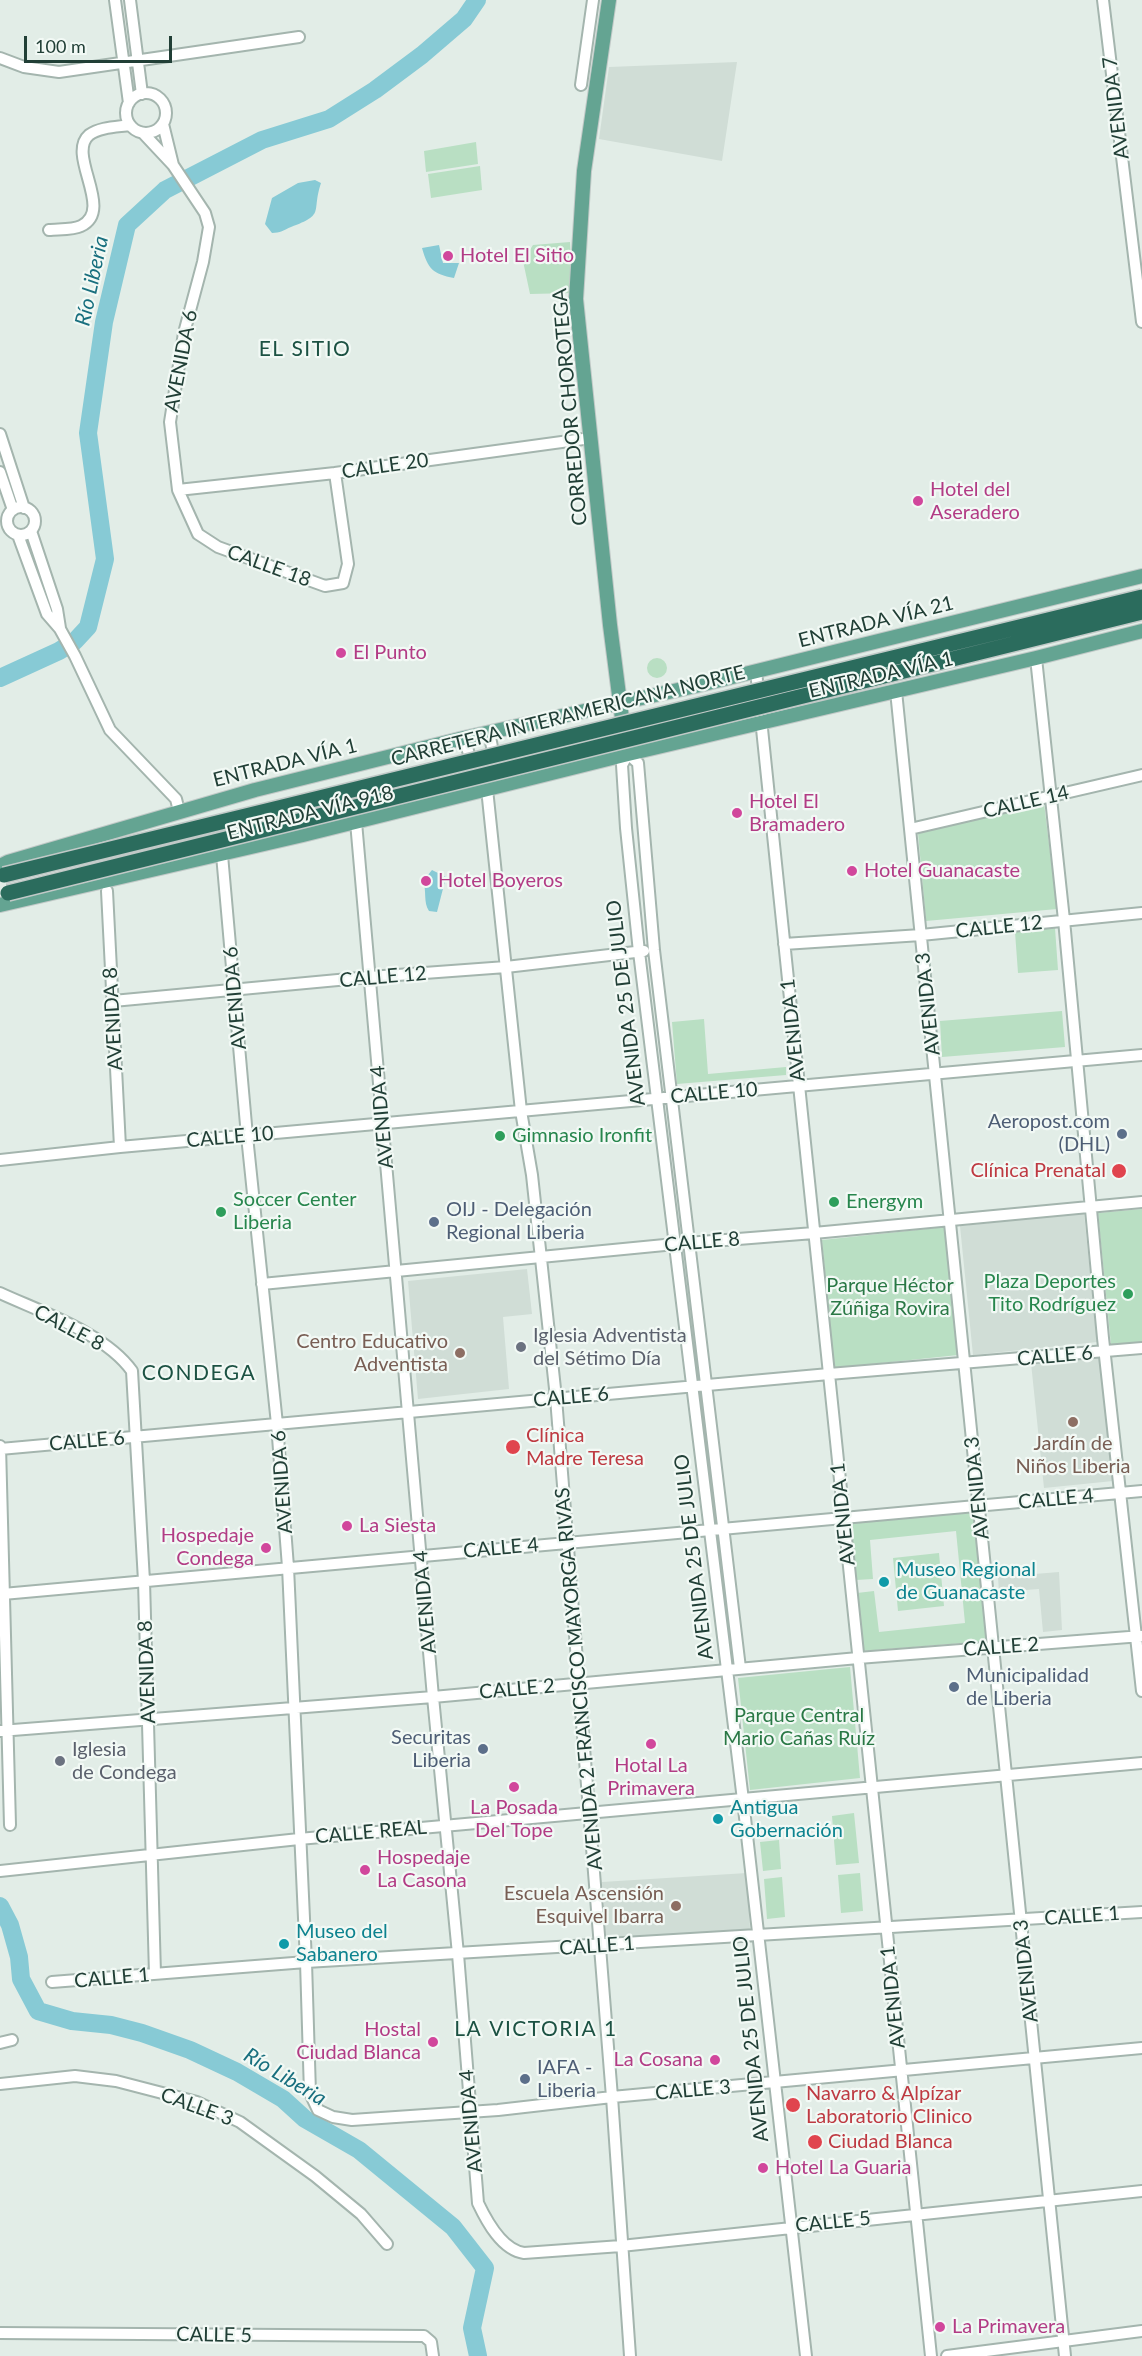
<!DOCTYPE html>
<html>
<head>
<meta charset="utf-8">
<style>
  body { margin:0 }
  #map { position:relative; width:1142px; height:2356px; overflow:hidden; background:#e2ede7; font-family:Lato,sans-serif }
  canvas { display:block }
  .scale { position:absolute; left:24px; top:36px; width:148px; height:27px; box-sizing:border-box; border:3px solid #213f36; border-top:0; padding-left:8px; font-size:18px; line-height:21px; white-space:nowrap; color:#213f36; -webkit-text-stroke:4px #f2f9f5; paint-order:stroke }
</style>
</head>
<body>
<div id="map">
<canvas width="1142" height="2356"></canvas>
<div class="scale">100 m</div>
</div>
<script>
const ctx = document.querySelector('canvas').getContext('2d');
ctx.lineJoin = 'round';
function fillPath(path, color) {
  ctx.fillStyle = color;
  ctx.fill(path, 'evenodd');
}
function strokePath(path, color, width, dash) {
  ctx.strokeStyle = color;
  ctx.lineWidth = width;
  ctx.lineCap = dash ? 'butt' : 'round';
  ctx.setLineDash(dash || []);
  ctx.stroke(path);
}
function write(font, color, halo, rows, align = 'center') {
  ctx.font = font + ' Lato,sans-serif';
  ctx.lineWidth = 4.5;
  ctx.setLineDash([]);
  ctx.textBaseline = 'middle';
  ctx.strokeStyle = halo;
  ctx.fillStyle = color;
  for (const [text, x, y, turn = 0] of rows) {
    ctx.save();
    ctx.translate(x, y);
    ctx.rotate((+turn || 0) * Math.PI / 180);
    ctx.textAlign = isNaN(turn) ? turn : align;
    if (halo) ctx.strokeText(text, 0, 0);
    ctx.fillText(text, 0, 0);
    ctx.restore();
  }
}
fillPath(new Path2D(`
  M737,62L722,161L599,139L609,67Z
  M1084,1213L1097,1342L973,1355L960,1226Z
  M527,1269L532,1314L503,1317L509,1389L418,1399L408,1281Z
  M1102,1355L1113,1481L1044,1488L1031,1363Z
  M1059,1572L1062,1630L1043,1632L1039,1589L999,1592L998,1577Z
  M747,1873L750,1929L606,1938L602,1882Z`), '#d0ddd6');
fillPath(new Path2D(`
  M476,142L478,164L426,172L424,151Z
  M480,166L482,190L431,198L428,174Z
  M570,242L573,293L530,294L523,261L533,245Z
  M647 668a10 10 0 1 1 20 0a10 10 0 1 1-20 0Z
  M1044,803L1057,909L926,921L918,833Z
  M1055,928L1058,970L1018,973L1015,932Z
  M1062,1011L1065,1047L942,1057L940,1021Z
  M704,1019L708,1074L786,1067V1075L677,1084L672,1022Z
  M1142,1209V1342L1111,1345L1098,1213Z
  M945,1227L958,1355L834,1368L822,1240Z
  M974,1511L989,1641L863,1651L857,1593L874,1591L879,1632L965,1623L956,1531L870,1540L873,1579L856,1580L850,1524Z
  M939,1553L944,1606L898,1611L893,1558Z
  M850,1667L860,1778L750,1790L738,1678Z
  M854,1813L859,1863L836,1865L832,1816Z
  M779,1840L781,1869L763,1871L760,1842Z
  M860,1873L863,1911L841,1913L838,1875Z
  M782,1877L785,1917L767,1919L764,1879Z`), '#b9dfc3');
fillPath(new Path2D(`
  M315,180L321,183C311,213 326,214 291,227C284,230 280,233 272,233L265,224L272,198L298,183Z
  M439,245L443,263H459L454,278C433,274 428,269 422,248Z
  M432,870L446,877L437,912L429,911C423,902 427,891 423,881Z`), '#87cad5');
strokePath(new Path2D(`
  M0,678L59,651L75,641L88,627L105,559L88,433L104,322L127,225L165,190L262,140L329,119L375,90L422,55L464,19L477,0
  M0,1906L10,1925L19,1957L21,1979L38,2011L72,2021L111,2025L142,2033L190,2050L237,2072L283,2099L305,2119L359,2150L453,2227L485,2268L472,2328L478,2356`), '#87cad5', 18);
const minor = new Path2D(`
  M115,0L129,103
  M130,0L142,94
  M1103,0L1142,322
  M0,58L24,67L59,72L299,37
  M581,85L593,0
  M126 113a20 20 0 1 1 40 0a20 20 0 1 1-40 0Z
  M163,124L173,165
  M143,133L173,165L205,213L209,227L203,262L184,333L170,422L178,490L198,534L218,547L325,586L343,583L348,564L335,473
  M49,230C58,229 73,230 81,226C115,210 66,155 89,135C100,127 117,127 130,125
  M0,434L24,508
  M0,472L13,510
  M178,490L335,473L591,438
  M7 521a14 14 0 1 1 28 0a14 14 0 1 1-28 0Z
  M31,531L57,609L60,628
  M18,535L47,614L60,629L75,656L110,730L176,799L179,811
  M1036,658L1064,920L1103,1338L1142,1691
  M756,671L931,2356
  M896,691L1065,2356
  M489,732L495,762
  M464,738L478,783
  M487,789L521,1111L532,1175L556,1398L612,2097L630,2356
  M356,822L433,1697L458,1954L478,2203C487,2222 502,2250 524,2253L621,2246L1142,2191
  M910,829L1142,775
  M222,855L247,1136L277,1424L288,1567L306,1962L310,2093L318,2110L333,2117L352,2120L498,2110L612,2097L1142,2048
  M107,891L120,1147
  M784,944L921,935L1142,913
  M113,1001L370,977L506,967L644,951
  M0,1160L120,1147L1142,1055
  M262,1284L675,1244L814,1233L1142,1202
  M0,1293C41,1312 105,1333 132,1371L144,1581L155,1974
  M0,1446L10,1825
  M0,1449L829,1374L1142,1348
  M3,1594L1142,1491
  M740,1668L654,950L638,763L628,754L622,765L626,828L639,952L743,1800L806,2356
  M0,1731L433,1697L858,1658L1142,1636
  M0,1871L299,1839L1142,1763
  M52,1982L306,1962L1142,1912
  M0,2043L12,2040
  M0,2084L75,2076L116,2081L197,2102L240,2122L315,2176L361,2214L387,2244
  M0,2333L424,2336L431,2342L433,2356
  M947,2356L1142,2331`);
const major = new Path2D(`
  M609,0L584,171L576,299L610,625L624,734
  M0,866L8,862L255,790L464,738L700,685L1142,576
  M0,905L303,835L628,754L1036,658L1142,631`);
strokePath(minor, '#a4b5ae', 14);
strokePath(major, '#c1c9c7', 16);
strokePath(minor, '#fff', 10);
strokePath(major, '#64a492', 14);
const highwayBridge = new Path2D(`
  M4,875L1142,597
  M8,893L1142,612`);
strokePath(highwayBridge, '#c1c9c7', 18, []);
strokePath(highwayBridge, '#2b6c5d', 15);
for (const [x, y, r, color] of [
  [448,256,6,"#d1479c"],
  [918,501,6,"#d1479c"],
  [341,653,6,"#d1479c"],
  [737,813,6,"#d1479c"],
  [852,871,6,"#d1479c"],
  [426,881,6,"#d1479c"],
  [1122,1134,6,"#5c6f8a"],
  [500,1136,6,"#2e9e5b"],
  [1119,1171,8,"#e0444e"],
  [834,1202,6,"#2e9e5b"],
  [221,1212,6,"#2e9e5b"],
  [434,1222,6,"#5c6f8a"],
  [1128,1294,6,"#2e9e5b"],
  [521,1347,6,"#6b7280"],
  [460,1353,6,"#8d6e63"],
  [1073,1422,6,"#8d6e63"],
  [513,1447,8,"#e0444e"],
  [347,1526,6,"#d1479c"],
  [266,1548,6,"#d1479c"],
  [884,1582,6,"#0f9aa8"],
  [954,1687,6,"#5c6f8a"],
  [651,1744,6,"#d1479c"],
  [483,1749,6,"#5c6f8a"],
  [60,1761,6,"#6b7280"],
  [514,1787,6,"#d1479c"],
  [718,1819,6,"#0f9aa8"],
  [365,1870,6,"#d1479c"],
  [676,1906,6,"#8d6e63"],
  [284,1944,6,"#0f9aa8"],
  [433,2042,6,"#d1479c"],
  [715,2060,6,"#d1479c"],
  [525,2079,6,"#5c6f8a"],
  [793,2105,8,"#e0444e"],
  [815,2142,8,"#e0444e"],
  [763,2168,6,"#d1479c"],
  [940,2327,6,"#d1479c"]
]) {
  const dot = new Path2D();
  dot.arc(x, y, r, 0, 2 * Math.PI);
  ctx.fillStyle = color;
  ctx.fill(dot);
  strokePath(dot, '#f2f9f5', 2);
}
write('20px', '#213f36', '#f2f9f5', [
  ["AVENIDA 7",1116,108,-97],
  ["AVENIDA 6",181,361,-79],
  ["CORREDOR CHOROTEGA",570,407,-95],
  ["CALLE 20",385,466,-8],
  ["CALLE 18",269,566,20],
  ["ENTRADA VÍA 21",876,622,-14],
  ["ENTRADA VÍA 1",881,675,-13],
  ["CARRETERA INTERAMERICANA NORTE",568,716,-14],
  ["ENTRADA VÍA 1",285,763,-14],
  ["CALLE 14",1026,802,-13],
  ["ENTRADA VÍA 918",310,813,-14],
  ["CALLE 12",999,927,-6],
  ["CALLE 12",383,977,-5],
  ["AVENIDA 6",235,998,-95],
  ["AVENIDA 25 DE JULIO",626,1003,-97],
  ["AVENIDA 3",928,1004,-96],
  ["AVENIDA 8",113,1019,-93],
  ["AVENIDA 1",793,1030,-96],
  ["CALLE 10",714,1093,-5],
  ["AVENIDA 4",382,1117,-95],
  ["CALLE 10",230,1137,-5],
  ["CALLE 8",702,1242,-5],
  ["CALLE 8",69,1328,28],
  ["CALLE 6",1055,1356,-5],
  ["CALLE 6",571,1397,-5],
  ["CALLE 6",87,1441,-5],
  ["AVENIDA 6",282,1482,-94],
  ["AVENIDA 3",977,1488,-96],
  ["CALLE 4",1056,1499,-5],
  ["AVENIDA 1",843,1514,-96],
  ["CALLE 4",501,1548,-5],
  ["AVENIDA 25 DE JULIO",694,1557,-97],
  ["AVENIDA 4",425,1602,-95],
  ["CALLE 2",1001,1647,-4],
  ["AVENIDA 8",147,1672,-92],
  ["AVENIDA 2 FRANCISCO MAYORGA RIVAS",579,1679,-95],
  ["CALLE 2",517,1689,-5],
  ["CALLE REAL",371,1832,-5],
  ["CALLE 1",1082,1916,-4],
  ["CALLE 1",597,1946,-4],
  ["AVENIDA 3",1026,1971,-96],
  ["CALLE 1",112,1978,-5],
  ["AVENIDA 1",893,1997,-96],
  ["AVENIDA 25 DE JULIO",751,2039,-96],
  ["CALLE 3",693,2090,-5],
  ["CALLE 3",197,2107,20],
  ["AVENIDA 4",471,2121,-95],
  ["CALLE 5",833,2222,-6],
  ["CALLE 5",214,2335,1]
]);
write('20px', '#b23c85', '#f2f9f5', [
  ["Hotel El Sitio",460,256],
  ["Hotel del",930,490],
  ["Aseradero",930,513],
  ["El Punto",353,653],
  ["Hotel El",749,802],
  ["Bramadero",749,825],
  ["Hotel Guanacaste",864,871],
  ["Hotel Boyeros",438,881],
  ["La Siesta",359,1526],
  ["Hospedaje",254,1536,"right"],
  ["Condega",254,1559,"right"],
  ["Hotal La",651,1766,"center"],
  ["Primavera",651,1789,"center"],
  ["La Posada",514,1808,"center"],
  ["Del Tope",514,1831,"center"],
  ["Hospedaje",377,1858],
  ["La Casona",377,1881],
  ["Hostal",421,2030,"right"],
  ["Ciudad Blanca",421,2053,"right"],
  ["La Cosana",703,2060,"right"],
  ["Hotel La Guaria",775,2168],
  ["La Primavera",952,2327]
], 'left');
write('20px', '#4e5e75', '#f2f9f5', [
  ["Aeropost.com",1110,1122,"right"],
  ["(DHL)",1110,1145,"right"],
  ["OIJ - Delegación",446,1210],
  ["Regional Liberia",446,1233],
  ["Municipalidad",966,1676],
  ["de Liberia",966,1699],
  ["Securitas",471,1738,"right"],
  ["Liberia",471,1761,"right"],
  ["IAFA -",537,2068],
  ["Liberia",537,2091]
], 'left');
write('20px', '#27864d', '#f2f9f5', [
  ["Gimnasio Ironfit",512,1136],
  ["Soccer Center",233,1200],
  ["Liberia",233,1223],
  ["Energym",846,1202],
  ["Plaza Deportes",1116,1282,"right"],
  ["Tito Rodríguez",1116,1305,"right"]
], 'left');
write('20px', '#be3a42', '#f2f9f5', [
  ["Clínica Prenatal",1106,1171,"right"],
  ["Clínica",526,1436],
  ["Madre Teresa",526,1459],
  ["Navarro & Alpízar",806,2094],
  ["Laboratorio Clinico",806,2117],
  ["Ciudad Blanca",828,2142]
], 'left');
write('20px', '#297845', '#f2f9f5', [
  ["Parque Héctor",890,1286],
  ["Zúñiga Rovira",890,1309],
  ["Parque Central",799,1716],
  ["Mario Cañas Ruíz",799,1739]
]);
write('20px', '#5b616d', '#f2f9f5', [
  ["Iglesia Adventista",533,1336],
  ["del Sétimo Día",533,1359],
  ["Iglesia",72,1750],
  ["de Condega",72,1773]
], 'left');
write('20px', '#785e54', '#f2f9f5', [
  ["Centro Educativo",448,1342],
  ["Adventista",448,1365],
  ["Jardín de",1073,1444,"center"],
  ["Niños Liberia",1073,1467,"center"],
  ["Escuela Ascensión",664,1894],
  ["Esquivel Ibarra",664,1917]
], 'right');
write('20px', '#0d838f', '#f2f9f5', [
  ["Museo Regional",896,1570],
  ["de Guanacaste",896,1593],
  ["Antigua",730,1808],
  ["Gobernación",730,1831],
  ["Museo del",296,1932],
  ["Sabanero",296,1955]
], 'left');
write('italic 21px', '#186f7e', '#f2f9f5', [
  ["Río Liberia",92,281,-78],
  ["Río Liberia",285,2077,31]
]);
ctx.letterSpacing = '1.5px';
write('21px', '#1c5243', '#f2f9f5', [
  ["EL SITIO",305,349],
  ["CONDEGA",199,1373],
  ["LA VICTORIA 1",536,2029]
]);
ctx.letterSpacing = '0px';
</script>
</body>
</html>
